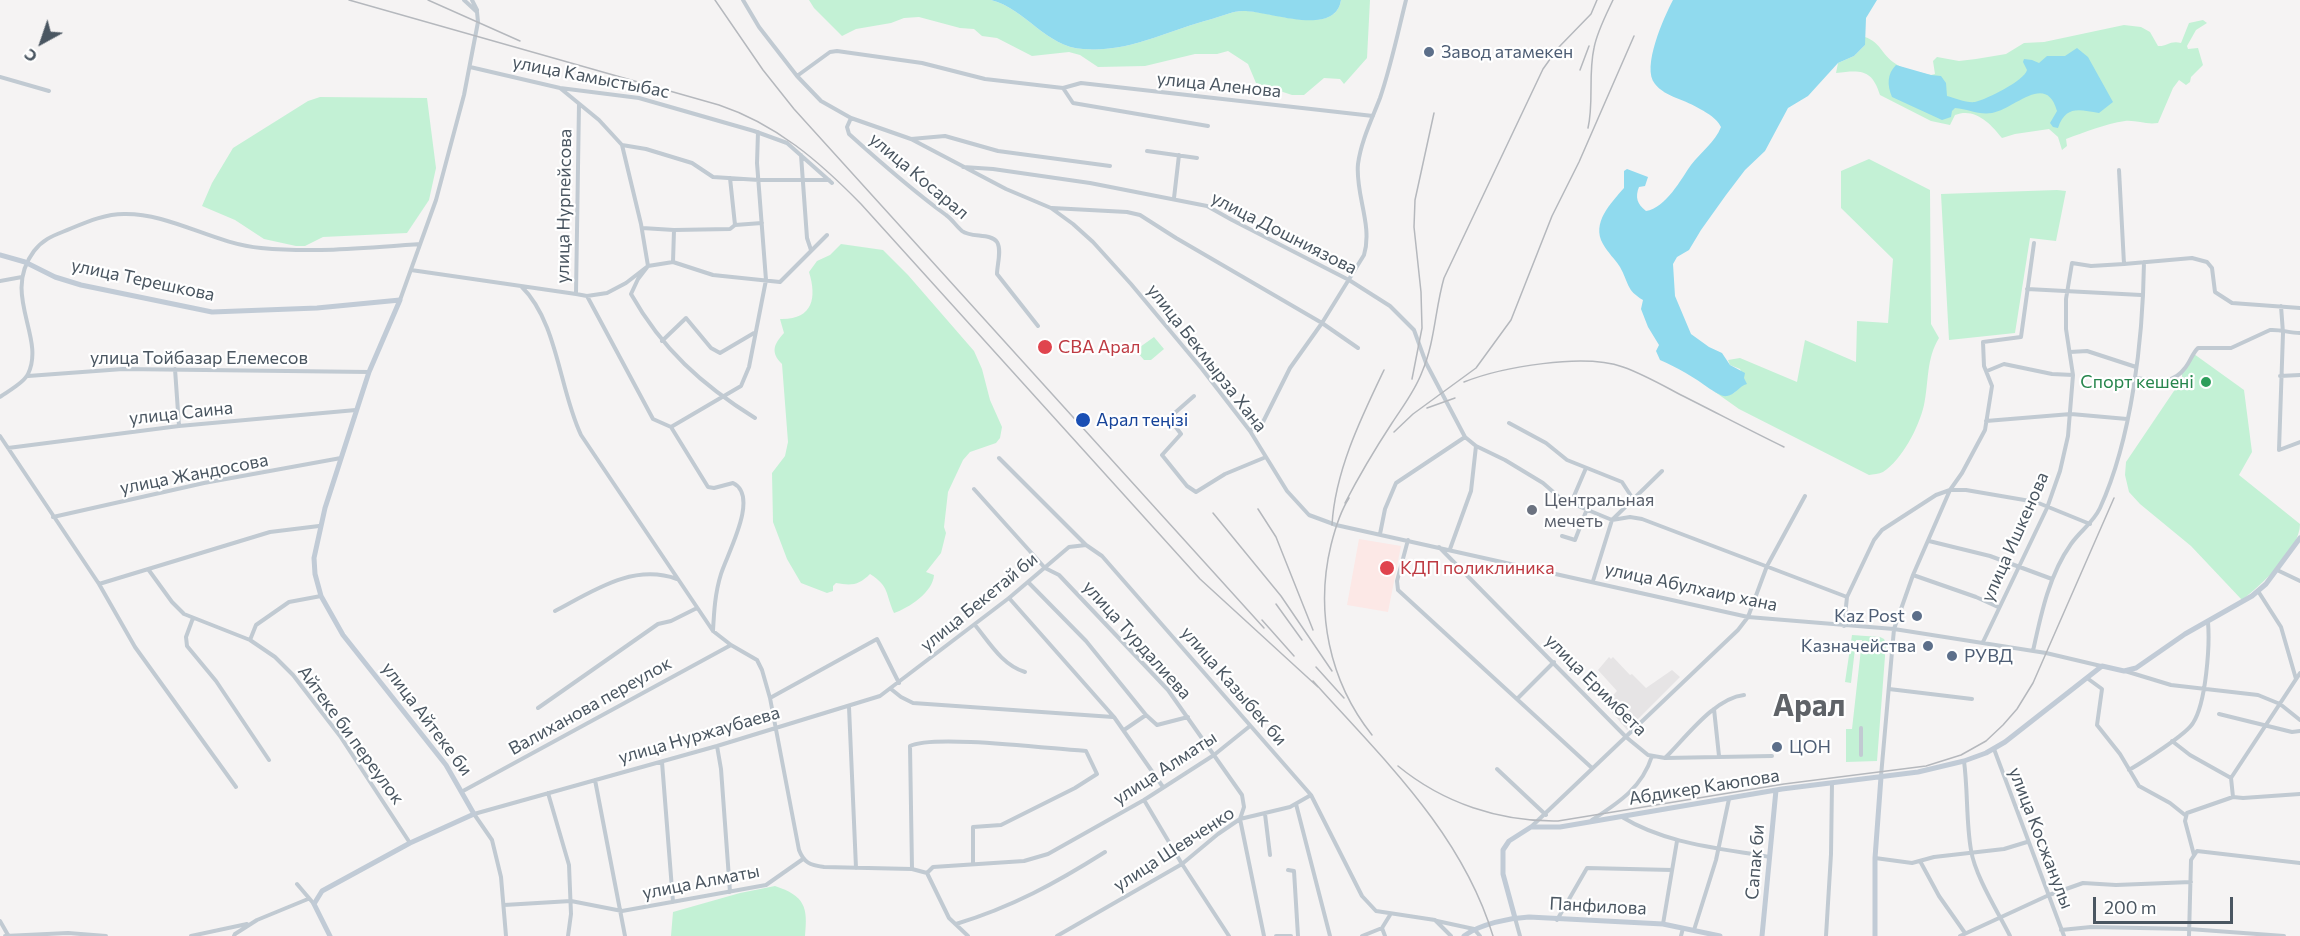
<!DOCTYPE html>
<html>
<head>
<meta charset="utf-8">
<style>
  body { margin:0 }
  #map { position:relative; width:2300px; height:936px; overflow:hidden; background:#f5f3f3; font-family:Commissioner,sans-serif }
  canvas { display:block }
  .north { position:absolute; left:12px; top:12px; width:60px; height:60px; -webkit-text-stroke:4px #fff; paint-order:stroke; rotate:220deg; font-size:16px; font-weight:700; line-height:24px; text-align:center; color:#4a5661 }
  .north::after { content:''; display:block; margin:auto; width:21px; height:27px; background:#4a5661; clip-path:polygon(50% 0,100% 100%,50% 72%,0 100%) }
  .scale { position:absolute; left:2093px; top:897px; width:140px; height:27px; box-sizing:border-box; border:3px solid #4a5661; border-top:0; padding-left:8px; font-size:18px; line-height:21px; white-space:nowrap; color:#4a5661; -webkit-text-stroke:4px #fff; paint-order:stroke }
</style>
</head>
<body>
<div id="map">
<canvas width="2300" height="936"></canvas>
<div class="north">С</div>
<div class="scale">200 m</div>
</div>
<script>
const ctx = document.querySelector('canvas').getContext('2d');
ctx.lineJoin = 'round';
function fillPath(path, color) {
  ctx.fillStyle = color;
  ctx.fill(path, 'evenodd');
}
function strokePath(path, color, width, dash) {
  ctx.strokeStyle = color;
  ctx.lineWidth = width;
  ctx.lineCap = dash ? 'butt' : 'round';
  ctx.setLineDash(dash || []);
  ctx.stroke(path);
}
function write(font, color, halo, rows, align = 'center') {
  ctx.font = font + ' Commissioner,sans-serif';
  ctx.lineWidth = 4.5;
  ctx.setLineDash([]);
  ctx.textBaseline = 'middle';
  ctx.strokeStyle = halo;
  ctx.fillStyle = color;
  for (const [text, x, y, turn = 0] of rows) {
    ctx.save();
    ctx.translate(x, y);
    ctx.rotate((+turn || 0) * Math.PI / 180);
    ctx.textAlign = isNaN(turn) ? turn : align;
    if (halo) ctx.strokeText(text, 0, 0);
    ctx.fillText(text, 0, 0);
    ctx.restore();
  }
}
fillPath(new Path2D(`
  M1609,657L1611,659L1613,657L1630,675L1632,674L1646,688L1672,670L1680,677L1627,730L1605,704L1617,691L1598,670Z`), '#e6e4e5');
fillPath(new Path2D(`
  M1359,539L1401,546L1388,612L1347,605Z`), '#fce8e6');
fillPath(new Path2D(`
  M809,0H991C1026,9 1046,47 1083,49C1129,53 1169,30 1212,19C1222,16 1233,11 1243,11C1270,10 1335,38 1341,0H1370L1367,58L1344,84L1340,79L1324,78L1304,95H1292L1256,83L1248,64L1228,51L1217,54H1195L1145,66L1098,67L1080,55L1069,52L1032,56L997,38L982,36L974,29L960,28L919,17L904,18L891,23L856,29L842,36L814,8Z
  M2203,20L2207,23L2196,30L2187,46L2188,49L2198,48L2203,65L2191,77L2190,82L2186,85L2179,80L2173,88L2158,123C2146,125 2137,120 2125,121C2105,124 2085,132 2066,139L2067,146L2062,150L2058,137L2049,129L2015,134L2002,138C1991,124 1975,107 1955,115L1950,125L1931,121L1880,95C1872,69 1861,70 1836,73L1838,63L1854,56L1865,45V37C1880,42 1881,53 1893,62C1903,70 1919,72 1931,75L1935,74L1933,61L1937,57L1959,61L1976,59L2006,54L2024,43L2044,42L2124,25L2141,27L2150,32L2158,46C2166,47 2170,40 2181,43L2189,23Z
  M320,97L427,98L436,168L429,200L407,233L323,237L305,246H296L264,239L235,220L202,206L212,183L233,148L308,101Z
  M1869,159L1930,190L1931,324L1939,338C1926,359 1929,382 1924,405C1919,427 1902,460 1883,472C1879,474 1873,474 1869,475L1739,409L1715,392C1731,399 1736,394 1744,378L1740,369L1730,365L1728,360L1740,358L1797,382L1805,340L1856,362L1857,321L1888,323L1893,259L1841,208V171Z
  M2057,190L2066,191L2056,241L2030,238L2015,333L1949,340L1941,194Z
  M841,244L883,250L908,275L974,351L982,369L990,400L1002,427L1000,438L996,443L970,452L963,460L948,492L944,527L946,533L941,553L926,572L934,575C933,592 909,608 894,613C885,593 890,587 870,574C859,585 852,586 836,583L833,586V591L827,593L801,583L787,559L773,522L772,473L785,456L788,442L782,364C770,352 774,344 784,333L780,319C813,320 817,298 809,272L817,261L830,255Z
  M1154,337L1164,349L1151,360H1144L1138,353L1140,347Z
  M2194,354L2244,390L2252,452L2239,475L2300,524C2300,550 2261,585 2242,600L2191,546L2140,504L2129,492L2125,475L2126,462L2182,379V372Z
  M1852,635L1880,637L1884,639L1886,643L1877,761L1846,762V729H1852L1862,640H1856L1851,683L1845,682Z
  M775,886C805,896 808,907 805,936H671L673,912L740,893Z`), '#c3f1d5');
fillPath(new Path2D(`
  M991,0H1341C1335,38 1270,11 1243,11C1233,11 1222,16 1212,19C1169,30 1129,53 1083,49C1046,47 1026,9 991,0Z
  M1673,0H1877L1866,18L1865,45L1854,56L1838,63L1808,96L1788,108L1765,151L1745,170L1726,195L1701,230L1689,250L1677,257L1673,264L1675,296L1691,334L1709,347L1722,353L1730,365L1745,373L1744,378L1747,384C1739,386 1735,395 1727,396C1722,397 1715,392 1710,389C1694,377 1678,368 1660,360L1656,351L1659,345L1648,327L1641,309L1643,300C1626,290 1629,283 1620,267C1615,259 1608,253 1603,244C1591,223 1611,203 1624,188V171L1627,169L1648,177L1645,186L1639,187C1635,197 1637,204 1646,211C1666,208 1681,179 1691,165C1701,152 1715,142 1721,127C1716,118 1709,114 1700,109C1687,100 1665,97 1655,84C1641,68 1664,17 1673,0Z
  M2077,48L2088,57L2113,102L2099,113C2079,110 2066,105 2058,128L2053,127L2050,123L2057,111C2046,72 2015,109 1992,113C1978,115 1968,109 1955,108L1952,111L1951,117L1942,120L1892,97C1887,85 1887,74 1896,65L1931,75L1941,76L1946,83L1947,96C1955,98 1966,103 1975,102C1987,99 2024,81 2027,70L2023,62L2024,59L2032,60L2039,63L2047,56H2065Z`), '#90daee');
strokePath(new Path2D(`
  M472,0L477,10
  M743,0L759,27L797,76L821,101L851,118L911,139L1006,189L1051,208L1073,224L1093,242L1131,284L1202,369L1250,431L1287,491L1309,515L1336,525L1748,617L1894,629L2046,653L2101,666
  M470,67L560,88L639,98L754,131L787,143L832,183
  M797,76L830,52L837,51L922,63L985,79L1063,88L1073,103L1208,126
  M0,77L49,91
  M560,88L599,120L622,145L646,149L692,163L713,177L759,180H829
  M1063,88L1081,83L1373,116
  M579,104L576,294L587,296L653,419L671,427L708,487L714,488L733,483C760,496 727,554 721,574C715,593 714,612 713,631
  M851,118L847,127L849,134C880,162 912,190 946,215C952,219 956,226 962,231C971,238 991,233 997,242C1002,250 997,265 997,274L1038,326
  M911,139L945,136L998,151L1110,166
  M622,145L641,224L648,266L638,279L631,294C662,349 702,385 755,418
  M1147,151L1197,158
  M801,155L807,238L811,250
  M963,167L993,169L1090,183L1207,206L1232,220L1349,280L1390,306L1414,330L1426,363L1465,437L1476,446
  M2119,170L2124,264
  M730,178L735,225
  M1174,198L1179,155
  M1052,208L1127,212L1140,215L1176,238L1322,323L1358,348
  M642,228L674,230L730,229L735,225L762,223
  M673,262L674,230
  M411,270L576,294
  M0,281L22,277
  M521,286C558,322 559,389 581,435L713,631L731,645L757,660L762,670L770,698L799,850C804,863 810,865 824,867L912,869L927,873
  M2027,289L2141,295
  M587,296L607,293L626,283L648,266L673,262L713,275L780,282L827,235
  M400,300L436,200L464,95L478,22L477,12L464,0
  M2281,306L2283,333L2279,450L2300,442
  M662,341L686,318L711,348L720,353L754,333
  M2070,352L2087,351L2136,367
  M175,369L179,426
  M1987,371L2004,364L2052,374L2073,375
  M28,376L123,369L369,372
  M2280,376L2300,375
  M2136,378C2155,380 2172,386 2185,368C2190,362 2192,354 2198,348H2231L2270,330C2280,329 2289,333 2300,333
  M1194,396L1169,418L1181,434L1162,455L1187,486L1196,492L1225,474L1266,457
  M0,397C8,391 24,383 28,374C46,337 1,295 34,251C45,237 56,235 72,228C89,221 106,214 124,214C170,213 214,244 261,248C314,253 367,248 420,244
  M1986,421L2071,414L2127,419
  M1509,423L1546,443L1567,460L1622,482L1633,499
  M671,427L741,386L749,367L766,280L757,163L758,132
  M1250,431L1263,422L1290,368L1322,323L1364,255C1373,225 1355,194 1358,164C1361,141 1372,119 1380,98C1391,66 1398,32 1406,0
  M0,436L99,584L135,647L236,787
  M8,448L179,426L356,410
  M999,458L1086,545L1102,556L1311,795L1362,896L1376,911L1435,920L1451,936
  M974,489L1045,568L1059,575L1168,690L1242,795L1244,807L1240,819L1264,936
  M1571,503L1586,468
  M53,517L204,483L341,458
  M1380,534L1385,509L1396,483L1465,437
  M1562,536L1575,540L1587,509
  M1408,540L1397,581L1398,590L1592,768
  M1929,541L1990,556L2052,579
  M1439,547L1626,737L1648,755L1665,758L1772,756
  M1450,549L1471,491L1476,446L1505,460L1543,483L1559,497L1571,503L1612,520L1630,517L1642,519L1847,597
  M148,569L172,602L184,614L250,640L275,657L293,675L340,736L410,843
  M2277,570L2300,581
  M1913,575L1976,597L1998,607
  M1593,581L1612,520L1662,471
  M1028,582L1086,641L1146,715
  M99,584L270,532L319,526
  M2258,591L2281,627L2296,679
  M1009,598L1114,717L1163,787
  M555,611C593,591 633,563 677,579
  M193,618L186,637L187,646L216,681L269,760
  M975,625C989,642 1002,665 1025,672
  M1844,626L1847,597L1874,540L1882,530L1936,495L1950,490H1966L2036,502L2090,524
  M250,640L256,625L289,602L321,596
  M1983,642L2047,508L2060,471L2068,436L2073,375L2066,329V299L2072,263L2091,266L2124,264L2192,258L2207,262L2212,268L2215,292L2232,303L2300,308
  M2033,651C2041,614 2049,575 2071,544C2080,531 2093,523 2100,508C2132,438 2143,339 2144,262
  M2125,671L2171,685L2258,695L2280,704L2300,720
  M2087,678L2102,689L2097,725L2120,754L2139,786L2170,803L2185,815
  M891,689L901,697L913,703L1113,717
  M1889,689L1972,699
  M770,698L877,639L899,683
  M1517,699L1554,662
  M849,707L856,868
  M538,708L658,624L671,621L697,608
  M1714,709L1719,756
  M2219,714L2292,732L2300,731
  M1124,730L1146,715L1157,725L1188,717
  M2172,741L2190,755L2231,778
  M717,746L721,769L730,892
  M1994,749L2064,936
  M1861,755V728
  M1666,757C1687,736 1715,698 1744,695
  M1964,761C1968,791 1966,821 1971,850C1975,876 1998,912 2010,936
  M662,762L673,902
  M1497,769L1546,815
  M2129,770C2141,763 2187,734 2193,723C2206,703 2210,646 2208,622
  M1881,776L1894,629L1913,575L1950,490L1962,473L1985,430L1992,386L1984,366L1983,342L2021,337L2034,243
  M2231,778L2300,673
  M2231,778L2233,797
  M595,780L625,936
  M463,791L731,645
  M548,793L569,865L571,914L568,936
  M1144,800L1182,864L1229,936
  M1296,804L1330,936
  M1265,814L1270,855
  M1622,817C1666,844 1719,848 1770,857
  M1592,820C1618,803 1642,788 1652,756
  M1532,826L1738,630L1748,617L1767,566L1805,496
  M2194,855L2185,821L2187,813L2233,797L2243,798L2300,794
  M1875,858L1912,863L1934,857L2004,849L2027,842
  M1920,861L1939,896L1965,933
  M912,869L910,746C933,734 1053,749 1086,751L1097,774L1075,788L1001,825L973,827V864
  M1288,870L1294,871L1298,936
  M927,873L933,867L1024,861L1048,854L1144,800L1214,755L1250,726
  M927,873L949,918L968,936
  M297,884L314,904
  M504,905L571,901L622,911L766,885L803,859
  M1515,918L1520,936
  M1557,920L1587,868L1672,870
  M0,921L8,935
  M1437,921L1474,929L1480,936
  M956,924C1012,907 1056,883 1105,852
  M1663,924L1677,841
  M1382,928L1390,915
  M1694,930L1716,860L1729,799
  M2061,930L2091,927L2189,929L2284,936
  M5,936L68,933L106,936
  M191,936L247,924
  M234,936L235,934L257,920L308,899
  M506,936L501,877L492,840L474,814L717,746L880,696L1009,598L1069,547L1086,545
  M1057,936L1182,864L1218,834L1240,819L1290,807L1311,795
  M1276,936H1291
  M1362,936L1382,928L1385,936
  M1681,936L1683,928
  M1826,936L1831,854L1832,783
  M1960,936L2049,895L2083,883L2116,885L2191,882
  M2189,936L2191,860L2197,851L2300,863`), '#c1cad2', 4);
strokePath(new Path2D(`
  M0,255L25,262L55,277L81,285L212,312L317,308L400,300L369,372L325,508L314,558L315,574L321,596L343,635L446,765L474,814L410,843L322,891L314,904L330,936
  M1515,918L1503,874V850L1509,841L1531,827H1560L1782,789L1918,772L1964,761L1986,753L2005,742L2102,666L2124,671L2136,668L2185,634L2252,596L2266,584L2300,538
  M1464,936C1480,924 1509,918 1529,917L1663,924L1720,936
  M1762,936L1776,790
  M1875,936V858L1881,777`), '#c1cbd6', 5);
strokePath(new Path2D(`
  M349,0L719,105C776,124 819,161 861,204L1200,579L1318,687
  M428,0L520,41
  M715,0L763,70L794,109L1264,628
  M1580,70L1589,46
  M1588,128C1594,102 1588,75 1594,48C1597,32 1606,15 1613,0
  M1412,379L1422,328L1421,292L1414,227L1415,200L1434,113
  M1464,382C1502,367 1583,353 1623,367C1643,374 1662,385 1681,395C1715,412 1749,430 1784,447
  M1427,408L1455,398
  M1394,432L1413,414L1476,368L1511,320L1552,216L1579,162L1634,36
  M1349,498C1340,512 1335,529 1331,545C1315,611 1329,681 1372,735
  M1345,503C1359,476 1375,449 1392,423C1403,406 1415,391 1422,372C1435,342 1435,309 1444,278L1543,69L1558,48L1591,14L1597,0
  M1258,509L1276,537L1313,630
  M1213,513L1281,596L1332,671
  M1332,525C1335,471 1361,418 1384,370
  M1276,604L1302,640
  M1262,620L1294,656
  M1316,667L1344,698
  M1313,681C1383,759 1462,833 1493,936
  M1398,766C1443,803 1500,822 1558,821L1784,784L1926,766L1961,755L1986,741L2003,725L2017,709L2033,683L2114,498`), '#b5b8bd', 1.5);
for (const [x, y, r, color] of [
  [1429,52,6,"#5c6f8a"],
  [1045,347,8,"#e0444e"],
  [2206,382,6,"#2e9e5b"],
  [1083,420,8,"#1a4fb4"],
  [1532,510,6,"#6b7280"],
  [1387,568,8,"#e0444e"],
  [1917,616,6,"#5c6f8a"],
  [1928,646,6,"#5c6f8a"],
  [1952,656,6,"#5c6f8a"],
  [1777,747,6,"#5c6f8a"]
]) {
  const dot = new Path2D();
  dot.arc(x, y, r, 0, 2 * Math.PI);
  ctx.fillStyle = color;
  ctx.fill(dot);
  strokePath(dot, '#fff', 2);
}
write('18px', '#4e5e75', '#fff', [
  ["Завод атамекен",1441,52],
  ["Kaz Post",1905,616,"right"],
  ["Казначейства",1916,646,"right"],
  ["РУВД",1964,656],
  ["ЦОН",1789,747]
], 'left');
write('18px', '#4a5661', '#fff', [
  ["улица Камыстыбас",591,77,11],
  ["улица Аленова",1219,85,6],
  ["улица Косарал",919,176,40],
  ["улица Нурпейсова",564,206,-89],
  ["улица Дошниязова",1284,233,27],
  ["улица Терешкова",143,280,12],
  ["улица Тойбазар Елемесов",199,358],
  ["улица Бекмырза Хана",1207,358,52],
  ["улица Саина",181,413,-6],
  ["улица Жандосова",194,474,-11],
  ["улица Ишкенова",2015,537,-66],
  ["улица Абулхаир хана",1691,587,12],
  ["улица Бекетай би",979,602,-39],
  ["улица Турдалиева",1137,640,48],
  ["улица Еримбета",1596,685,45],
  ["улица Казыбек би",1234,686,49],
  ["Валиханова переулок",590,706,-29],
  ["улица Айтеке би",427,719,53],
  ["Айтеке би переулок",351,735,54],
  ["улица Нуржаубаева",699,735,-16],
  ["улица Алматы",1165,768,-33],
  ["Абдикер Каюпова",1704,787,-9],
  ["улица Косжанулы",2041,838,69],
  ["улица Шевченко",1174,849,-33],
  ["Сапак би",1755,862,-85],
  ["улица Алматы",701,882,-11],
  ["Панфилова",1598,906,3]
]);
write('18px', '#be3a42', '#fff', [
  ["СВА Арал",1058,347],
  ["КДП поликлиника",1400,568]
], 'left');
write('18px', '#27864d', '#fff', [
  ["Спорт кешені",2194,382]
], 'right');
write('18px', '#164399', '#fff', [
  ["Арал теңізі",1096,420]
], 'left');
write('18px', '#5b616d', '#fff', [
  ["Центральная",1544,500],
  ["мечеть",1544,521]
], 'left');
write('bold 30px', '#5f6368', '#fff', [
  ["Арал",1809,706]
]);
</script>
</body>
</html>
